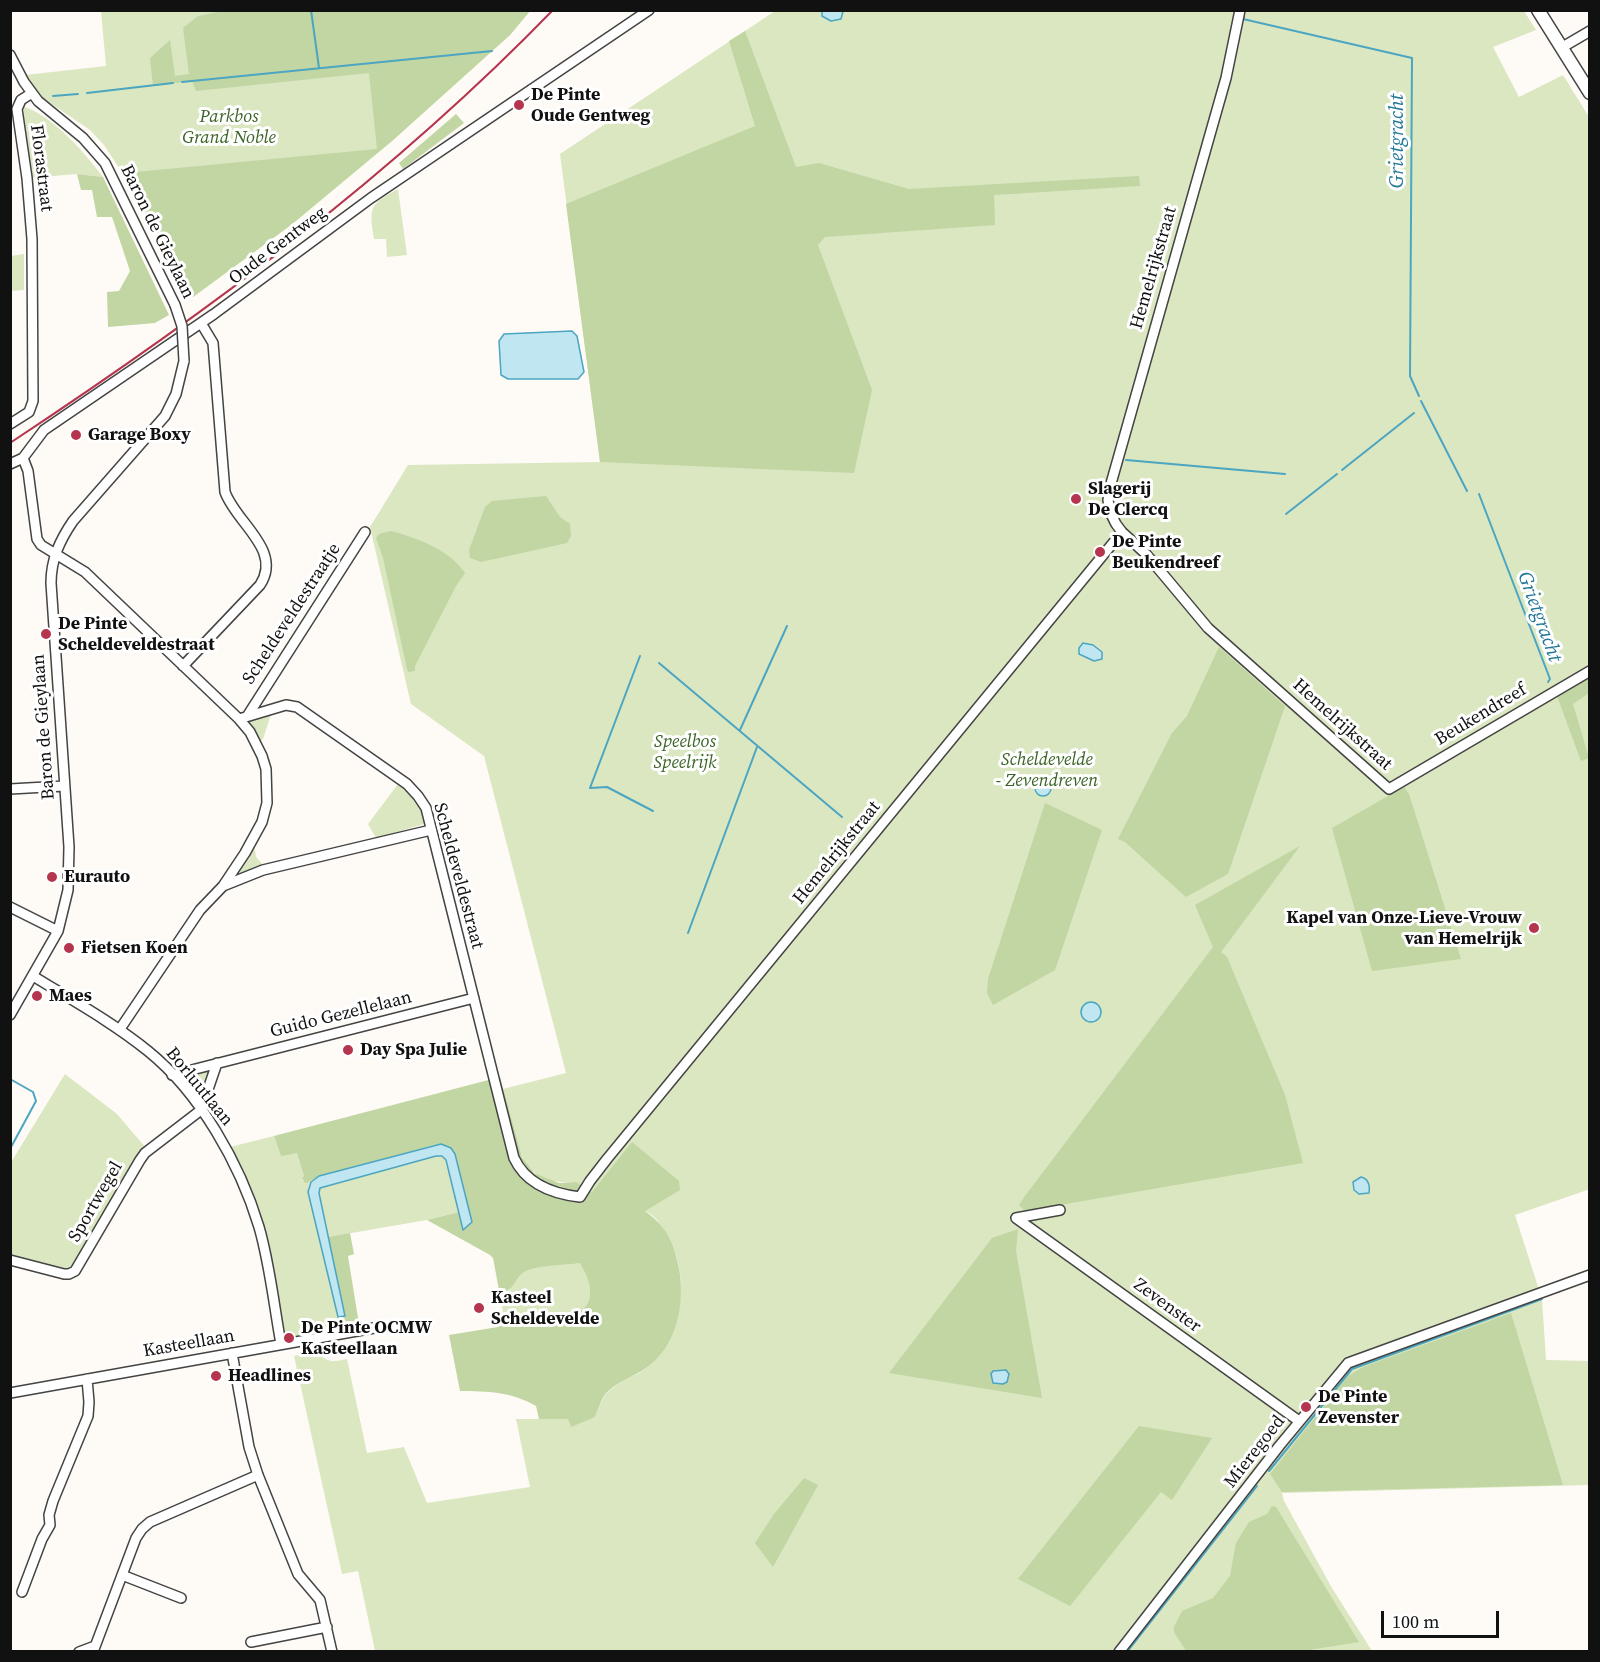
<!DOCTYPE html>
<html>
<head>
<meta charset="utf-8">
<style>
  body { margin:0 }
  #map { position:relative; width:1600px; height:1662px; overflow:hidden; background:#fefbf6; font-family:"Source Serif 4",serif }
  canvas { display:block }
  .frame { position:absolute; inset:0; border:12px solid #111; pointer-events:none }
  .scale { position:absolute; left:1381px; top:1611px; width:118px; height:27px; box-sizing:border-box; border:3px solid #111; border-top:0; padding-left:8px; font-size:18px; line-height:21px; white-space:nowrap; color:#111; -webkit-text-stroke:4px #fff; paint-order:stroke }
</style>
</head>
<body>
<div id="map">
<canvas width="1600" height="1662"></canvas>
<div class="frame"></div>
<div class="scale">100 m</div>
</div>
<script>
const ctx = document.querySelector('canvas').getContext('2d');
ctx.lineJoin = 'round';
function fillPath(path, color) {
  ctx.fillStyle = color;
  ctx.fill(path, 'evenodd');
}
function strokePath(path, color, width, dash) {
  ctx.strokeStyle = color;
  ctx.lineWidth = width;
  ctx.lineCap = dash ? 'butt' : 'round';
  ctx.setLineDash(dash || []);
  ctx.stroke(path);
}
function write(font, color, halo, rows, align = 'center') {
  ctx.font = font + ' "Source Serif 4",serif';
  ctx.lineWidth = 6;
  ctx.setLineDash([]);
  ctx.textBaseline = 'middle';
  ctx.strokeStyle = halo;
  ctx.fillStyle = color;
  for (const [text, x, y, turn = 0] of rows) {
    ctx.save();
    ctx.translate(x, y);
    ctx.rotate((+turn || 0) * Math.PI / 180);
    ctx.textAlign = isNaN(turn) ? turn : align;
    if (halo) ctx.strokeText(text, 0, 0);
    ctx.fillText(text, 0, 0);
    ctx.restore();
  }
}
fillPath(new Path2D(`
  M101,11H530L510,35L392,141L291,225L193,297L121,171L104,145L90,130L43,98L25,75L106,66Z
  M775,11H1524L1536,30L1493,47L1519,97L1563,75L1589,117L1590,1189L1515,1215L1542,1299L1546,1360L1589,1361V1485L1282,1493L1284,1501L1332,1588L1372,1651H375L358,1571L342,1574L294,1356L318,1352C326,1363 334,1362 347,1359L367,1453L404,1447L427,1503L530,1487L516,1419H569L571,1426L595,1417C598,1411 600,1403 604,1397C614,1382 636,1377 649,1366C653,1362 657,1356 660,1351C689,1312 688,1258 657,1220C639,1199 593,1201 576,1182C562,1183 547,1182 535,1173C517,1162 509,1110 503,1089L566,1073L484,756L411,704L370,527L408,465L600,462L560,154Z
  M24,107C52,115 86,154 103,177L77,174L30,178L23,116Z
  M398,189L407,255L387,257L386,239H374C369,208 369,204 398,189Z
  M24,254V290L11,291V256Z
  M272,711L263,739L260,741L248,721L249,719Z
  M398,784C414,795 421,805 424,824L376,838L368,824Z
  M254,845L256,857L264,866L232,878Z
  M209,1069L212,1072L201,1098L197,1099L181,1078L182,1076Z
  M65,1074L117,1114L146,1148L71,1271H60L11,1256L10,1164Z
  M274,1136L281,1155L297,1152L304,1176L302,1179L304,1182L311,1181L309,1186L338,1317L337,1331L290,1340L284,1335L267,1245L230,1147Z
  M436,1156H442L446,1160L459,1212L427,1220L328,1237L319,1192L320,1188Z
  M580,1262C607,1309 576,1319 535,1325C524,1316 518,1315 505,1323L499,1290L503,1292C517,1288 514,1279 523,1273C534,1265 566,1264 580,1262Z`), '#dae7c1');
fillPath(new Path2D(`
  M222,11V10L530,11L510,35L392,141L291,225L193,297L121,171L136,172L377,149L369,73L196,91L192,81L153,86L150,58L170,40L175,76L189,74L183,28L198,16Z
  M745,31L796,167L819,163L909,189L1139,176L1140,186L994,195L995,225L825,237L818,245L872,390L854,473L600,462L566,204L755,126L729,41Z
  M456,114L464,123L403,169L399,163Z
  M77,174L103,177L169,315L155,323L108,327L107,292L119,291L130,271L112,217H97L92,190H81Z
  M546,496L560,517L570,524L571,536L567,543L481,562L470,558L469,550L485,507L492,501Z
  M391,531C417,538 450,550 465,573L456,586L415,666V671L408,672L407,669L383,558L376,538L379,534Z
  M1219,647L1285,706L1228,874L1186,897L1125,842L1118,839L1172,733L1187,716Z
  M1589,677V693L1573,704L1589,758L1581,761L1557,696Z
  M1404,787L1409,794L1461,959L1372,971L1332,828Z
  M1045,803L1102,830L1055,970L993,1005L987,993L988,979Z
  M1300,846L1221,952L1227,957L1285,1095L1303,1163L1025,1211L1019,1205L1025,1196L1213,947L1195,905Z
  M500,1077L522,1157L534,1173L559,1183L576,1182L583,1186V1190L592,1192L632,1142L679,1181L680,1190L645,1211C667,1227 673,1241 679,1268C685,1302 678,1342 650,1365C637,1376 614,1382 604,1396C600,1402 598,1411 595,1417L571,1427L568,1419H539L536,1406C512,1392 487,1391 460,1391L449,1335L498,1327L516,1316L526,1318L535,1325C576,1319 607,1309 580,1263C566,1265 534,1265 523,1273C514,1279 517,1288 503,1292L499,1290L493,1258L490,1255L427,1220L459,1212L463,1230L455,1154L435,1145L319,1176L307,1183L304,1182L302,1178L304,1176L297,1153L281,1156L274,1136Z
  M1018,1229L1016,1251L1042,1398L889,1373L992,1238Z
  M350,1233L354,1254L348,1256L358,1318L357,1325L337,1329L338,1317L345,1316L328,1237Z
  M1511,1313L1563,1485L1282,1492L1270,1474L1348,1376L1363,1367Z
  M1139,1426L1212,1438L1172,1500L1161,1492L1070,1606L1018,1579Z
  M804,1478L818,1485L773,1567L755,1543L774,1514Z
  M1272,1506L1276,1507L1359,1642L1303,1651H1186L1174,1632V1627L1182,1611L1213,1598L1230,1576L1236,1543L1249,1522L1267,1514Z`), '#c1d6a2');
const water = new Path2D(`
  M822,11H843L841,19L831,21L822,16Z
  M572,331L577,336L584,372L578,379H508L501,375L499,341L504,334Z
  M1083,643L1093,645L1102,652V659L1094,661L1079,654V648Z
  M1035 788a8 8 0 1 1 16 0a8 8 0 1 1-16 0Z
  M1081 1012a10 10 0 1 1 20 0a10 10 0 1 1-20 0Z
  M441,1144L451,1148L455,1154L472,1222L463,1230L446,1160L442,1156H436L320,1188L319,1193L345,1316L338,1317L308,1192L311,1182L319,1176Z
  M1361,1177C1369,1179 1370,1186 1369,1193L1359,1194L1354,1190L1353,1182Z
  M1006,1370L1009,1374L1007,1382L1003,1384L993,1383L991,1374L993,1371Z`);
fillPath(water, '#bfe6f1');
strokePath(water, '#4ca5c1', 1.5);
strokePath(new Path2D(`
  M311,10L319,68
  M1244,16L1243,19L1412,58L1410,376L1419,396
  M182,82L492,51
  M87,93L173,83
  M53,96L78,94
  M1421,401L1467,491
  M1126,460L1285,474
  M1342,470L1414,413
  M1479,494L1550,679L1548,682
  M1286,514L1337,474
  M640,656L590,788L607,787L653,811
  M659,663L842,817
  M740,730L787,626
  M688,933L757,747
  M10,1079L33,1092L36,1101L10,1149
  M1269,1471L1352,1369L1542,1299
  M1127,1652L1257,1486`), '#4ca5c1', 2);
const minor = new Path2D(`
  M1240,10L1226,78L1110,487L1108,500L1111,514L1116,524L1122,532L1146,554L1208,628L1389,789L1590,671
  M1561,48L1590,31
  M10,55L24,82L38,101L83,138L105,163L175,305
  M10,424L29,412L33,401L32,239L27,178L17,109L21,100L32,93
  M23,458L28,471L37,539L41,545L85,572L239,719L250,732L262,756L266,769L267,803L262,822L245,853L223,886L200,910L120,1029
  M10,464L23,458L44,430L214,314L371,198L649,10
  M183,666L260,585C283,550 236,523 225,492L213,343L201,323
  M248,715L365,532
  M239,719L286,705L297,707L407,784L418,796L426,808L514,1158C526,1184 554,1194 580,1197L590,1181L607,1159L1122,532
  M10,789L64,786
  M223,886L263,870L431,830
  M10,907L58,931
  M33,976C72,1000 112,1022 148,1051C200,1093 240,1164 259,1227C270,1265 274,1306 281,1344
  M10,1015L58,931L68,890L69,847L51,583C51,559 60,540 73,521L165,416L176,394L184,361
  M172,1075L474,998
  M1016,1218L1299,1421
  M1016,1218L1060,1210
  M10,1260L64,1274H69L75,1271L140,1160L145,1153L201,1110L217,1063
  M232,1353L249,1447L258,1475L298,1574L320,1600L332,1652
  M10,1393L374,1328
  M122,1575L181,1598
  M22,1592L42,1539L50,1525L49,1515L53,1501L88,1416L89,1402L87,1379
  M251,1642L327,1627
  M79,1652L95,1646
  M93,1652L136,1538L142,1529L150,1522L258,1475
  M1119,1652L1280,1445L1348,1363L1590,1275`);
const tertiary = new Path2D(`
  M1538,10L1590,93`);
strokePath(minor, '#444', 12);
strokePath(tertiary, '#444', 15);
strokePath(minor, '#fff', 9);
strokePath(tertiary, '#fff', 12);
strokePath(new Path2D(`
  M10,443C204,315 391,177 553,10`), '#b5354f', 2);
const minorBridge = new Path2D(`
  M175,305L182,326L184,361`);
strokePath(minorBridge, '#444', 12, []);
strokePath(minorBridge, '#fff', 9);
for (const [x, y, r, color] of [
  [519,105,6,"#b5354f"],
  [76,435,6,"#b5354f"],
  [1076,499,6,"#b5354f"],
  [1100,552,6,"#b5354f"],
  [46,634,6,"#b5354f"],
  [52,877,6,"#b5354f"],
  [1534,928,6,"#b5354f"],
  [69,948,6,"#b5354f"],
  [37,996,6,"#b5354f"],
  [348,1050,6,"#b5354f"],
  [479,1308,6,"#b5354f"],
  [289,1338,6,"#b5354f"],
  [216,1376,6,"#b5354f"],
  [1306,1407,6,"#b5354f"]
]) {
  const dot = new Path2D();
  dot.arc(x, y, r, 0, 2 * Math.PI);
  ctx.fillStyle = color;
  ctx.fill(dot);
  strokePath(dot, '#fff', 2);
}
write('bold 18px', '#111', '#fff', [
  ["De Pinte",531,95],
  ["Oude Gentweg",531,116],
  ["Garage Boxy",88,435],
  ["Slagerij",1088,489],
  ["De Clercq",1088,510],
  ["De Pinte",1112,542],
  ["Beukendreef",1112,563],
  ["De Pinte",58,624],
  ["Scheldeveldestraat",58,645],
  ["Eurauto",64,877],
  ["Kapel van Onze-Lieve-Vrouw",1522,918,"right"],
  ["van Hemelrijk",1522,939,"right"],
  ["Fietsen Koen",81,948],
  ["Maes",49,996],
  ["Day Spa Julie",360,1050],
  ["Kasteel",491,1298],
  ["Scheldevelde",491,1319],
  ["De Pinte OCMW",301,1328],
  ["Kasteellaan",301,1349],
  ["Headlines",228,1376],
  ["De Pinte",1318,1397],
  ["Zevenster",1318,1418]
], 'left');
write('italic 18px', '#3c6426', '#fff', [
  ["Parkbos",229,117],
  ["Grand Noble",229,138],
  ["Speelbos",685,742],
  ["Speelrijk",685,763],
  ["Scheldevelde",1047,760],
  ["- Zevendreven",1047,781]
]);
write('18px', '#111', '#fff', [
  ["Florastraat",41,168,83],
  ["Baron de Gieylaan",157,232,64],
  ["Oude Gentweg",278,246,-37],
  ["Hemelrijkstraat",1154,268,-74],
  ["Scheldeveldestraatje",292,614,-57],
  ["Beukendreef",1481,715,-31],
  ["Hemelrijkstraat",1342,725,42],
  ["Baron de Gieylaan",44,727,-94],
  ["Hemelrijkstraat",837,853,-51],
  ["Scheldeveldestraat",458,876,75],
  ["Guido Gezellelaan",341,1015,-14],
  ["Borluutlaan",199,1087,51],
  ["Sportwegel",96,1202,-60],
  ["Zevenster",1167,1306,36],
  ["Kasteellaan",189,1344,-10],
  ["Mieregoed",1255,1452,-52]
]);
write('italic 20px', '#247898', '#fff', [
  ["Grietgracht",1398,141,-90],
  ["Grietgracht",1539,617,70]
]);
</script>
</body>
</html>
